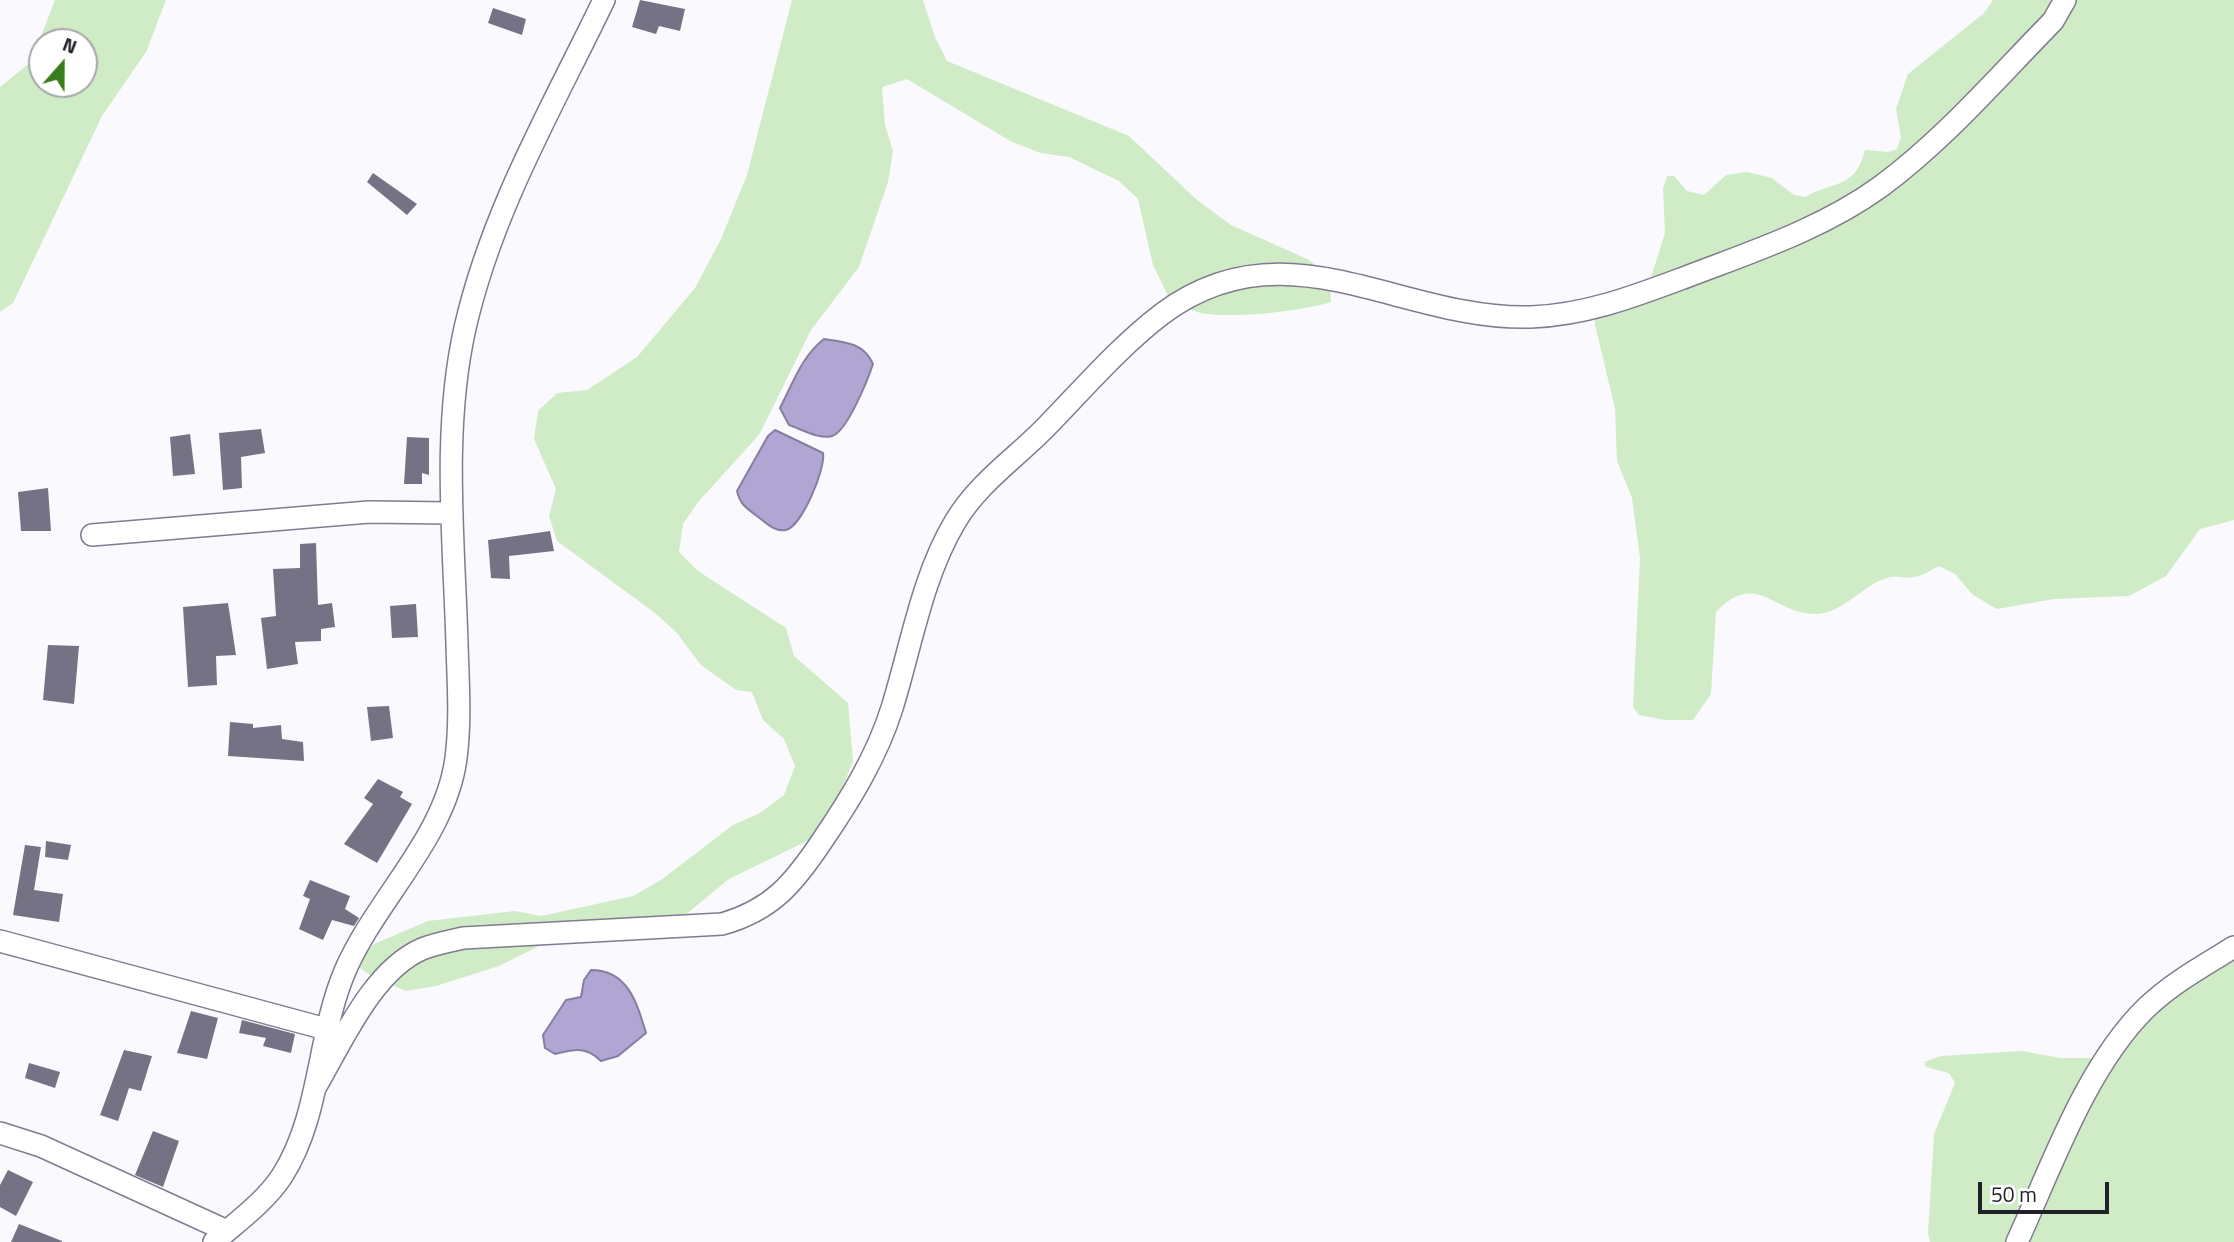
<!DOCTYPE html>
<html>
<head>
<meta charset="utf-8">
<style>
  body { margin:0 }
  #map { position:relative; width:2234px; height:1242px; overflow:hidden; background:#faf9fd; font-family:"Titillium Web",sans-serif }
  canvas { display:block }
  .north { position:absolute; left:28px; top:28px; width:70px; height:70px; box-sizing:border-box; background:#fff; border:2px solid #a7a6a9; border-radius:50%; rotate:21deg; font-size:19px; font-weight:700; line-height:28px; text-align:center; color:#222028 }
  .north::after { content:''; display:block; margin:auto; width:24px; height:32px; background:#387c1e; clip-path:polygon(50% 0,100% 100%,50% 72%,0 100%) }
  .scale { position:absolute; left:1978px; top:1182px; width:131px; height:32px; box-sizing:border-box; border:4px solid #222028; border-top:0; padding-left:9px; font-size:21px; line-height:24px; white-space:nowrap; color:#222028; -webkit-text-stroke:5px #fff; paint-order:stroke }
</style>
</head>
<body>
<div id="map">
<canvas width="2234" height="1242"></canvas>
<div class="north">N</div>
<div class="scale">50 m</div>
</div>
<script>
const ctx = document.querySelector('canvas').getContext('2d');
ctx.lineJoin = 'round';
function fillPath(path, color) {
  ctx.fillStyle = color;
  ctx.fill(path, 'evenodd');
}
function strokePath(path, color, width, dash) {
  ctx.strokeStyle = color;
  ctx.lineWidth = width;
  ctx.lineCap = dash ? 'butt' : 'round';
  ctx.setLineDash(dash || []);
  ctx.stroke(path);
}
fillPath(new Path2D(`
  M55,0H166L146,52L102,116L13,303L0,312V87L31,62ZM42,42H84V84H42Z
  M792,0H923L935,37L947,61L1129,136L1197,200L1231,225L1307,259L1330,275L1331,302C1302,311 1226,320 1197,312C1188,309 1180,305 1171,302L1153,265L1138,199L1119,181L1069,157L1041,153L1012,142L907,79L882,87L885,125L893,151L888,182L859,267L811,330L759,435L699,501L683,524L679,552L698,571L786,628L794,656L848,703L853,761L830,819L811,839L729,879L679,920L618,919L555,938L499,966L436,986L406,991L377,979L355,965L374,944L428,921L515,911L541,916L633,896L661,880L733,825L760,813L784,795L795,766L784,739L763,720L752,692L736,690L701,665L677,633L655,613L557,541L549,516L556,489L534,439L538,411L557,393L587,390L637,357L695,288L721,239L747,175Z
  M1993,0H2234V520L2200,529L2166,576L2129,596L2054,599L1997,609L1973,595L1955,574L1939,566C1931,570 1922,576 1914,577C1906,579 1895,575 1887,578C1863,584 1844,614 1814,614C1772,613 1757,570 1716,612L1711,694L1693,720H1665L1639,715L1633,707L1640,558L1632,498L1617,461L1615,408L1595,325V308L1649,284L1665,233L1663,188L1667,176H1674L1687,191L1704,195L1726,175L1747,172L1772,178L1794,195L1805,197C1836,180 1855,189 1865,150L1888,152L1897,149L1901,137L1896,109L1908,74L1984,13Z
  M2234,938V1242H1930L1928,1233L1934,1134L1955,1083L1949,1073L1926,1067L1924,1062L1941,1056L2022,1051L2060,1058H2092Z`), '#cfecc7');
const water = new Path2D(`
  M824,339C845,342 864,343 873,364C868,379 847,432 832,436C820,440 801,429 789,425L780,408C793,383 802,356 824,339Z
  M775,430L823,453C826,468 802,526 786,530C774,532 765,522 757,516C746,508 740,504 737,491L768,436Z
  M591,970C628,970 637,1003 646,1033L618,1056L601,1061C586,1046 574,1049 555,1054L545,1048L543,1035L566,1000L581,997L584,980Z`);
fillPath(water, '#b1a6d3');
strokePath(water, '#867ea0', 2);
fillPath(new Path2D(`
  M640,0L685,9L680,31L659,26L656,34L632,27Z
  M493,8L526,19L522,35L488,23Z
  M373,173L417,204L407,215L367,182Z
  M261,429L265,453L241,457L242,488L223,490L219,433Z
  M190,434L195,474L173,476L170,437Z
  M407,437L429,438V475L422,473V484H404Z
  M48,488L51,531H21L18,492Z
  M550,531L554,551L509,556L510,579L491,578L488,540Z
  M316,543L318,605L332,603L335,627L321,629V641L295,642L298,664L267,669L261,618L276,616L273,569L300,568V544Z
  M228,603L236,655L216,656L217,685L188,687L183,607Z
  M416,604L418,637L392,638L390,606Z
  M48,645L79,646L74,704L43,700Z
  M389,706L393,738L371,741L367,707Z
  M230,722L253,724V728L281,725L282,739L303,742L304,761L228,756Z
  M378,779L403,792L400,797L412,804L377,863L344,844L373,804L364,798Z
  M46,841L71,845L68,860L45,857Z
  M25,845L41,847L34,890L63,894L59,922L13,915Z
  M310,880L350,896L345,909L359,918L354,926L332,920L323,940L299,929L310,899L303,896Z
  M191,1011L218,1018L207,1059L177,1053Z
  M242,1020L295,1034L291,1053L263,1046L266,1038L239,1033Z
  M124,1050L152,1056L141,1091L129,1088L118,1121L100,1115Z
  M29,1063L60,1072L55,1088L25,1078Z
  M153,1131L179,1141L163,1187L135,1175Z
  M8,1170L33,1182L16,1216L0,1207V1185Z
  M19,1224L62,1241V1242H11Z`), '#767285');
const minor = new Path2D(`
  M92,535L369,512L451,513
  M0,941L326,1029
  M315,1088C342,1042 372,971 422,949C434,944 450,941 463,938L722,924C772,910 794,883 822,841C850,800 877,756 892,708C911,647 922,577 955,522C978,483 1016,458 1047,426C1084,388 1120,346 1162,314C1286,221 1400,321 1531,317C1586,315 1635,296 1686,277C1751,252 1822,229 1880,187C1944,140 1997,78 2053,21L2065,0
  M0,1133L41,1146L227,1231
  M214,1242C237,1222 265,1202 282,1176C321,1115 317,1037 345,971C376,899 446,837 456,758C461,720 458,681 457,644C454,539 442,431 465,328C492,210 552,108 604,0
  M2017,1242C2052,1166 2086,1067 2146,1008C2172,983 2203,966 2234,947`);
strokePath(minor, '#807b8f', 24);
strokePath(minor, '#fff', 21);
</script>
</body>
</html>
